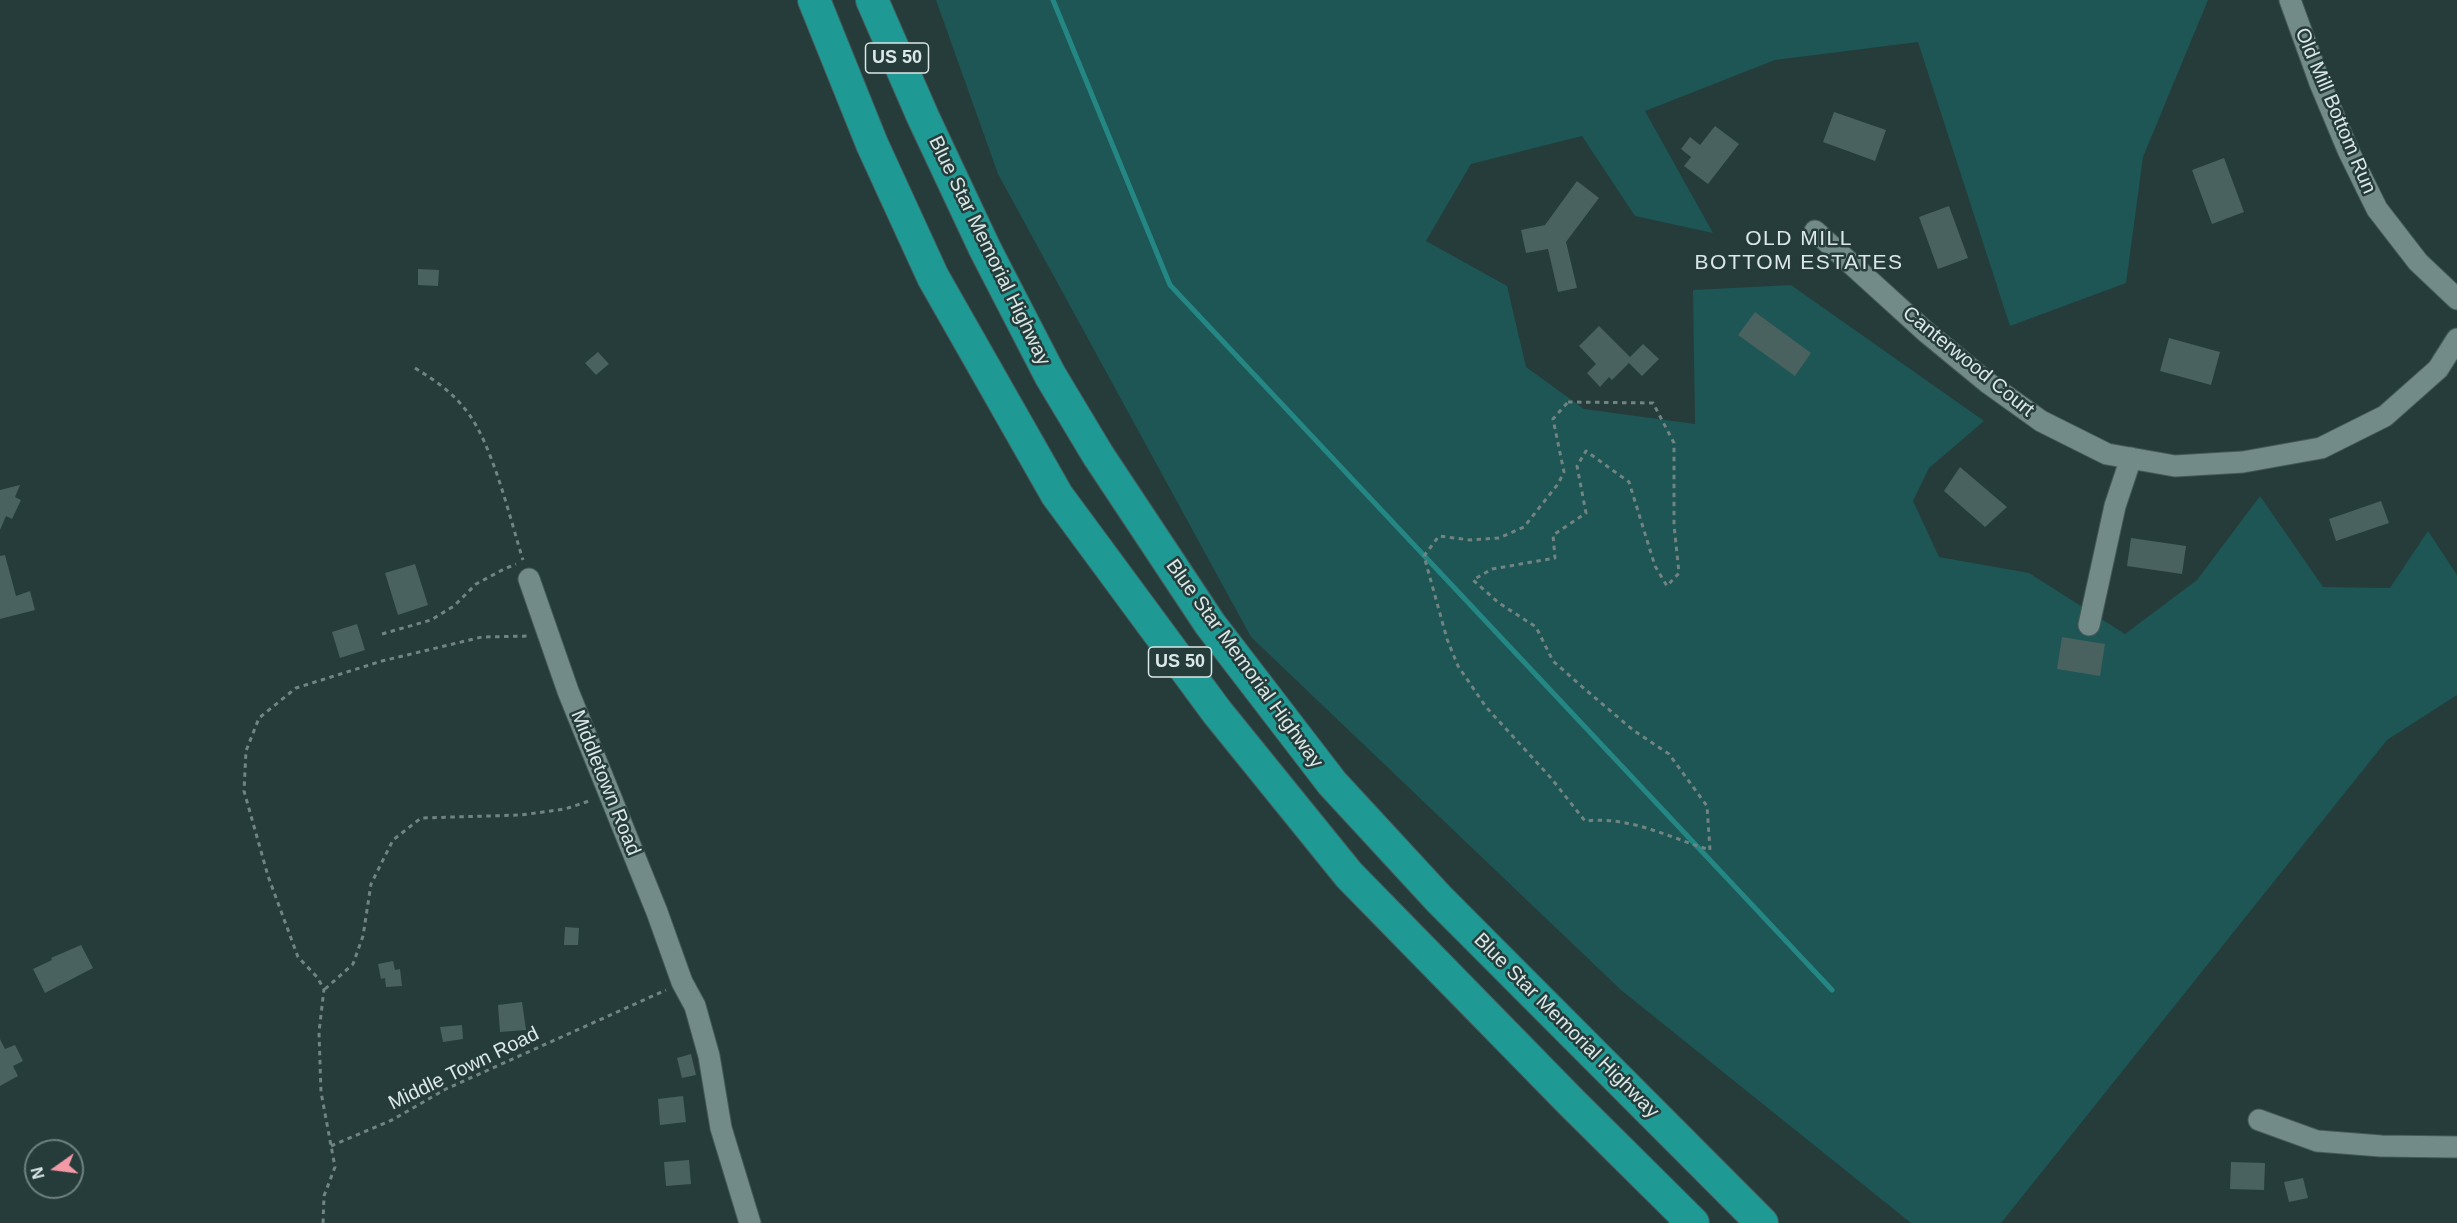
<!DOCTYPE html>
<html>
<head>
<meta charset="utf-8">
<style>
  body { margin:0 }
  #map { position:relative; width:2457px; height:1223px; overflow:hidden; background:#253c3a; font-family:Arial,sans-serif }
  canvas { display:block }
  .north { position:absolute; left:24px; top:1139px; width:60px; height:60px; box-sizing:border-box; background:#253c3a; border:2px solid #6e817f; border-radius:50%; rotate:256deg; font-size:16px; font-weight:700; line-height:24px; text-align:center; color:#dbe8e7 }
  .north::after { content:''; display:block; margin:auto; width:21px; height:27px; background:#f49aa7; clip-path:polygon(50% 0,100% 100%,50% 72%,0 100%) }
</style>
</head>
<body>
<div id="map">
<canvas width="2457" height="1223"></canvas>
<div class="north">N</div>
</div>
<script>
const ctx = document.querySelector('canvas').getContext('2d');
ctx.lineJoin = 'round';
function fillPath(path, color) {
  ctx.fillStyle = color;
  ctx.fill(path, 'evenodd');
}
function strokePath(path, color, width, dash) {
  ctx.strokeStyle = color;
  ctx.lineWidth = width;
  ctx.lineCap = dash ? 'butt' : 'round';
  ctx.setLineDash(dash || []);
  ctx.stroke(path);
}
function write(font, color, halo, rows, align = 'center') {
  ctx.font = font + ' Arial,sans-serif';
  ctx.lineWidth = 5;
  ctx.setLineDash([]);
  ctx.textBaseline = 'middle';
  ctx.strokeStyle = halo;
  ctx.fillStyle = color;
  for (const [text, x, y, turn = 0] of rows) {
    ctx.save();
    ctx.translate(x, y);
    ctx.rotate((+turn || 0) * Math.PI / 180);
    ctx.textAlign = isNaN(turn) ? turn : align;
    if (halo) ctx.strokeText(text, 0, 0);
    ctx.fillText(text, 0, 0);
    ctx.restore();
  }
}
fillPath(new Path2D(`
  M936,0H2208L2143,157L2126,283L2010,326L1918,42L1775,60L1645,111L1713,233L1635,216L1582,136L1471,164L1426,241L1507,286L1526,367L1584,409L1695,424L1693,290L1791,285L1984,421L1929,468L1913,501L1939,557L2029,573L2125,634L2197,580L2260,496L2323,587L2390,588L2428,531L2457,575V695L2387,740L2001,1223H1911L1621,990L1251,637L998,174Z`), '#1d5654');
strokePath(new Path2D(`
  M1053,0L1170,285L1832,990`), '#248783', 5);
fillPath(new Path2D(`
  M1834,112L1886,130L1875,161L1823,142Z
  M1715,126L1739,144L1708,184L1684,166L1691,157L1681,149L1690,137L1700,145Z
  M2224,158L2244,212L2212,224L2192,170Z
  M1577,181L1599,198L1566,242L1577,288L1558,292L1548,249L1526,253L1521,230L1545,225Z
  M1949,206L1968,258L1938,269L1919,217Z
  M418,269L439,270L438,286L418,285Z
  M1755,312L1811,353L1795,376L1738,335Z
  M1599,326L1630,357L1643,344L1659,359L1642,376L1629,363L1612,380L1609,377L1600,387L1587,373L1596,364L1579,346Z
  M2169,338L2220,352L2211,385L2160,371Z
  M598,352L609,364L596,375L585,363Z
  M1960,467L2007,507L1985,527L1944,491Z
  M20,485L15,497L21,500L12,519L6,516L0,530V490Z
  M2381,501L2389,523L2336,541L2329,519Z
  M2131,538L2186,546L2182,574L2127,566Z
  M5,555L16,596L30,591L35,610L0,619V556Z
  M415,564L428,605L398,615L385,573Z
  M357,624L365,650L340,658L332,632Z
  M2062,637L2105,644L2100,676L2057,669Z
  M565,927L579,928L578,945H564Z
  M81,945L93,968L45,993L33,969L52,960L51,958Z
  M393,961L395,970L400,969L402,986L386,987L385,978L381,979L378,964Z
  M522,1002L526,1030L500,1032L498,1005Z
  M462,1025L463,1039L443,1042L440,1027Z
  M0,1039L5,1049L15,1045L23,1061L13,1066L18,1076L0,1086Z
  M691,1054L696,1075L682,1078L677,1058Z
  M683,1096L686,1122L660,1125L658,1099Z
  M689,1160L691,1184L666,1186L664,1162Z
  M2231,1162L2265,1163L2264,1190L2230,1189Z
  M2303,1178L2308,1198L2289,1202L2284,1182Z`), '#49615f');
const minor = new Path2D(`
  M2290,0L2320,83L2348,150L2377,209L2418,262L2457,299
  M1815,231L1926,332L1988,383L2041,421L2107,454L2175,466L2243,462L2321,448L2385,416L2438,369L2457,339
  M529,579L568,691L657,912L682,982L695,1006L709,1056L721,1128L750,1223
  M2089,625L2115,506L2131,458
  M2259,1120L2317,1141L2381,1146L2457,1147`);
const highway = new Path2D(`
  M814,0L872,144L933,277L1057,495L1217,712L1349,875L1572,1103L1693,1223
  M872,0L923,117L985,249L1050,375L1098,455L1210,624L1332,783L1439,899L1762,1223`);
strokePath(minor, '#465a59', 23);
strokePath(highway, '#465a59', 34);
strokePath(new Path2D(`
  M415,368C434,380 451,391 465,409C492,441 510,519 523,560
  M1568,402L1653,403L1674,443V525L1679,573L1667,586L1655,566L1629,482L1586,451L1577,466L1586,513L1553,535L1555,558L1492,569L1473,580L1499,603L1536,627L1553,661L1580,685L1633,730L1669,754L1707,806L1710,850C1668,837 1630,816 1585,821L1551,778L1486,707L1458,666L1447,639L1424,556L1439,536L1470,540L1499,538L1524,527L1558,484L1564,472L1553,419Z
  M382,634L431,620L454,606L476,584L504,569L516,564
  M325,989L353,964L363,936L371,884L393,840L421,818L521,815L565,809L592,800
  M331,1146L392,1120L446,1089L666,990
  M323,1223L324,1196L335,1167L321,1092L319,1032L324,989L317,977L298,957L268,876L244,791L246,751L259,718L296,688L382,661L482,637L529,636`), '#718482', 3, [4.5, 4.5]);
strokePath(minor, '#728b89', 21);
strokePath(highway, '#1e9994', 32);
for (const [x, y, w] of [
  [897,58,63],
  [1180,662,63]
]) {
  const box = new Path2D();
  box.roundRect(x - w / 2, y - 15, w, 30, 4.5);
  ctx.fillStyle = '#253c3a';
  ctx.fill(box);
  strokePath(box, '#dbe8e7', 1.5);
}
write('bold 18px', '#dbe8e7', null, [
  ["US 50",897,58],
  ["US 50",1180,662]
]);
write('20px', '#dbe8e7', '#253c3a', [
  ["Old Mill Bottom Run",2335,111,67],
  ["Blue Star Memorial Highway",989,251,64],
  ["Canterwood Court",1968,362,39],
  ["Blue Star Memorial Highway",1244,664,54],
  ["Middletown Road",605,783,68],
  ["Blue Star Memorial Highway",1566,1026,45],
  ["Middle Town Road",464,1069,-26]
]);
ctx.letterSpacing = '1.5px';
write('21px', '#dbe8e7', '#253c3a', [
  ["OLD MILL",1799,239],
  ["BOTTOM ESTATES",1799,263]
]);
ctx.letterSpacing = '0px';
</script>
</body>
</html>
